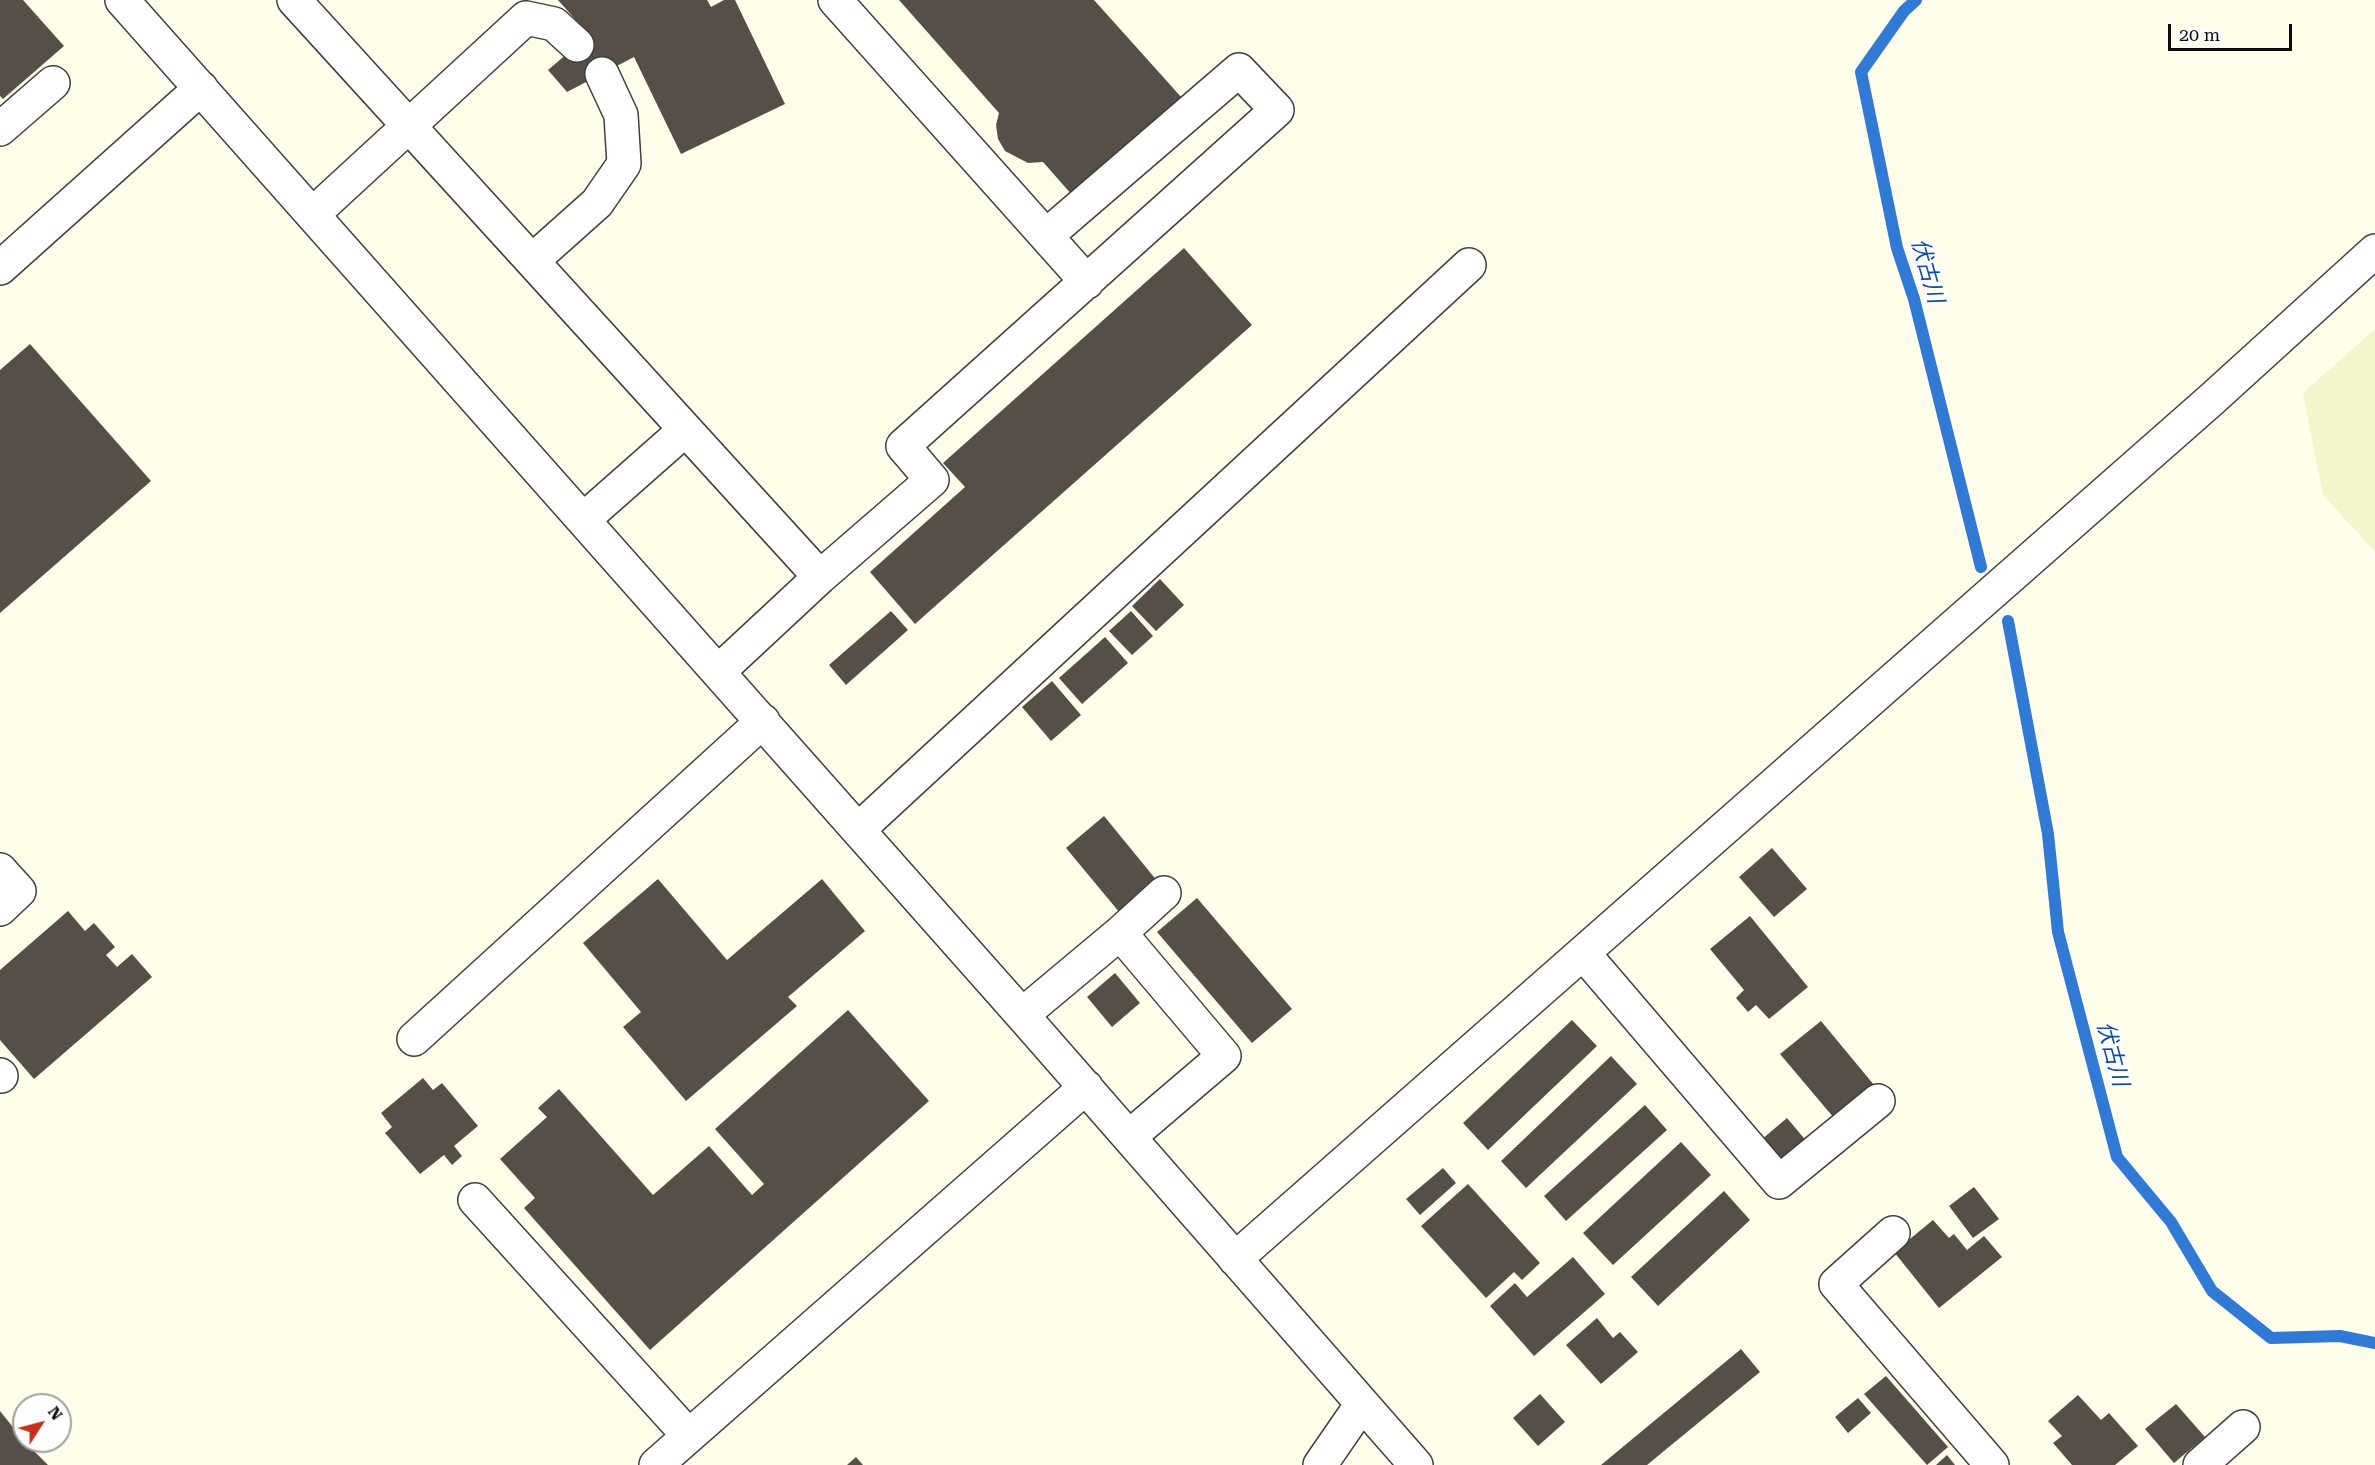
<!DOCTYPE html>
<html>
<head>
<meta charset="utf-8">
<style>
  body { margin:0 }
  #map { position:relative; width:2375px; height:1465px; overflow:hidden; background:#fffeeb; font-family:"Roboto Serif",serif }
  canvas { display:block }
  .north { position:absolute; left:12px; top:1393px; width:60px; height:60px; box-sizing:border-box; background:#fff; border:2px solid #9e9e9e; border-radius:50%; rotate:54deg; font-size:16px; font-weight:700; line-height:24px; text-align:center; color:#0c0c0c }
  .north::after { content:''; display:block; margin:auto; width:21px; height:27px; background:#c3301d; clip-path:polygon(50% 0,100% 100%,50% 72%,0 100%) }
  .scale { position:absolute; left:2168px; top:24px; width:124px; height:27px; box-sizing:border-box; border:3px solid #0c0c0c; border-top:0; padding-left:8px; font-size:18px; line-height:21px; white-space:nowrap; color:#0c0c0c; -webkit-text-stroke:4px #fff; paint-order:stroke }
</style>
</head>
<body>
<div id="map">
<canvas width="2375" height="1465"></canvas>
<div class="north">N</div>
<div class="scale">20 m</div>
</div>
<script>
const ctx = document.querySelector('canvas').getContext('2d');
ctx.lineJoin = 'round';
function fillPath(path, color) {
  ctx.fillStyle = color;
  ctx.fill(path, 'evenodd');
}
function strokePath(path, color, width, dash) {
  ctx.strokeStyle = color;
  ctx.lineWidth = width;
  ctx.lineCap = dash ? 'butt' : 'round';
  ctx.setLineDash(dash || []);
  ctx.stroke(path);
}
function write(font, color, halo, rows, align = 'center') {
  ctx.font = font + ' "Roboto Serif","Noto Sans JP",serif';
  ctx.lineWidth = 6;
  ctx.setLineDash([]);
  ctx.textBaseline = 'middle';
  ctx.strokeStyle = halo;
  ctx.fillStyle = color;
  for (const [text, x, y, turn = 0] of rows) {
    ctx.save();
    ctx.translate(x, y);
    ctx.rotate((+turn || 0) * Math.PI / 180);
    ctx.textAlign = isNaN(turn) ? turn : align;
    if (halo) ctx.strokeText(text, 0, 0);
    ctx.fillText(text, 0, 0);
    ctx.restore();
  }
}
fillPath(new Path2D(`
  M2375,329V552L2323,495L2303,393Z`), '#f3f6ca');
strokePath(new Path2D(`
  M1916,0L1904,11L1861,72L1897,248L1914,299L1981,567
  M2008,621L2048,834L2058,932L2117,1157L2171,1222L2212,1291L2271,1338L2340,1336L2375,1343`), '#3079d4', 12);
fillPath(new Path2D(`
  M0,0H23L64,46L3,99L0,96Z
  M558,0H707L711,7L724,0H735L785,104L681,154L634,57L567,92L548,70L589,35Z
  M899,0H1094L1182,98L1073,196L1043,162L1028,163L1005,151L998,139L996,125L999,113Z
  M1184,248L1252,325L915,624L870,572L965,487L943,463Z
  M30,344L151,481L0,613V370Z
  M1160,579L1184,605L1156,631L1132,606Z
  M891,611L908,630L846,685L829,665Z
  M1131,611L1153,636L1132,655L1109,631Z
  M1105,637L1128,663L1082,704L1059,678Z
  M1052,681L1081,715L1051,741L1022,707Z
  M1104,816L1158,882L1120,913L1066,848Z
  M1772,848L1807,889L1774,917L1739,877Z
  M658,879L727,960L822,879L865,931L788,997L797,1006L686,1101L623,1027L641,1012L583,943Z
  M1197,898L1292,1009L1252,1043L1157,932Z
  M68,911L85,931L94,923L115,947L106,955L117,967L132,954L152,977L34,1079L0,1040V970Z
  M1750,916L1808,987L1769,1019L1756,1005L1748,1012L1736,998L1744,990L1710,949Z
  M1115,973L1140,1003L1112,1027L1087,997Z
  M848,1010L929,1101L650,1350L524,1208L535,1198L500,1159L547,1117L538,1108L559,1089L653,1195L709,1146L752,1195L764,1184L715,1129Z
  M1572,1020L1597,1046L1488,1150L1463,1123Z
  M1821,1021L1874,1085L1834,1118L1780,1054Z
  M1611,1056L1637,1084L1526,1188L1501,1161Z
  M423,1078L433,1090L442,1083L478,1126L454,1146L462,1156L452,1165L444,1155L420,1174L385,1133L392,1127L381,1113Z
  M1645,1105L1667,1130L1566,1221L1544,1196Z
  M1787,1118L1808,1143L1782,1165L1761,1140Z
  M1681,1142L1711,1175L1613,1265L1583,1233Z
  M1443,1168L1456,1183L1420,1215L1406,1199Z
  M1468,1184L1540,1263L1522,1280L1514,1272L1486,1298L1421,1226Z
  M1974,1187L1999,1219L1973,1238L1949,1206Z
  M1724,1191L1750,1220L1658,1306L1631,1277Z
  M1933,1220L1949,1238L1954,1234L1967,1250L1984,1236L2002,1257L1939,1308L1894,1252Z
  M1573,1257L1605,1294L1534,1356L1490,1306L1515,1283L1527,1297Z
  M1597,1318L1613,1338L1620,1332L1638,1352L1601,1384L1566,1345Z
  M1741,1349L1760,1372L1647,1465H1601Z
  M1886,1376L1948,1447L1927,1465L1864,1394Z
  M1540,1394L1565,1422L1538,1446L1513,1418Z
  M2078,1395L2101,1420L2109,1413L2138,1446L2115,1465H2072L2053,1443L2062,1436L2048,1421Z
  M1858,1398L1871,1413L1848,1433L1835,1417Z
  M2176,1404L2205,1437L2174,1463L2145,1429Z
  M0,1411L24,1441L48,1465H0Z
  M1947,1455L1955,1465H1936Z
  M856,1457L863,1465H847Z`), '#554f48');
const minor = new Path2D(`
  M122,0L1022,1015L1416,1465
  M294,0L820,577
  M835,0L1087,282
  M0,129L53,83
  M313,214L526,18L554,24L577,45
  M532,261L597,203L624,164L621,115L602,74
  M0,268L201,88
  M583,520L685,430
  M718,672L820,577L932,480L903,446L1277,110L1239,70L1046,236
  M858,830L1469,265
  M0,870L19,891L0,909
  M1120,933L1164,893
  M1583,953L1779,1182L1878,1101
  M1022,1015L1120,933L1224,1056L1129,1137
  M414,1039L763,721
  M0,1075L1,1076
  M475,1200L689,1436
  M1893,1233L1836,1284L1992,1465
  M1235,1259L2211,400L2375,251
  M656,1465L1086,1087
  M1320,1465L1362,1404
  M2200,1465L2243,1427`);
strokePath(minor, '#3f3f3f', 36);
strokePath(minor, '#fff', 33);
write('italic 22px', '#104ca4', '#fff', [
  ["伏古川",1927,271,74],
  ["伏古川",2112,1054,75]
]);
</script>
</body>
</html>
